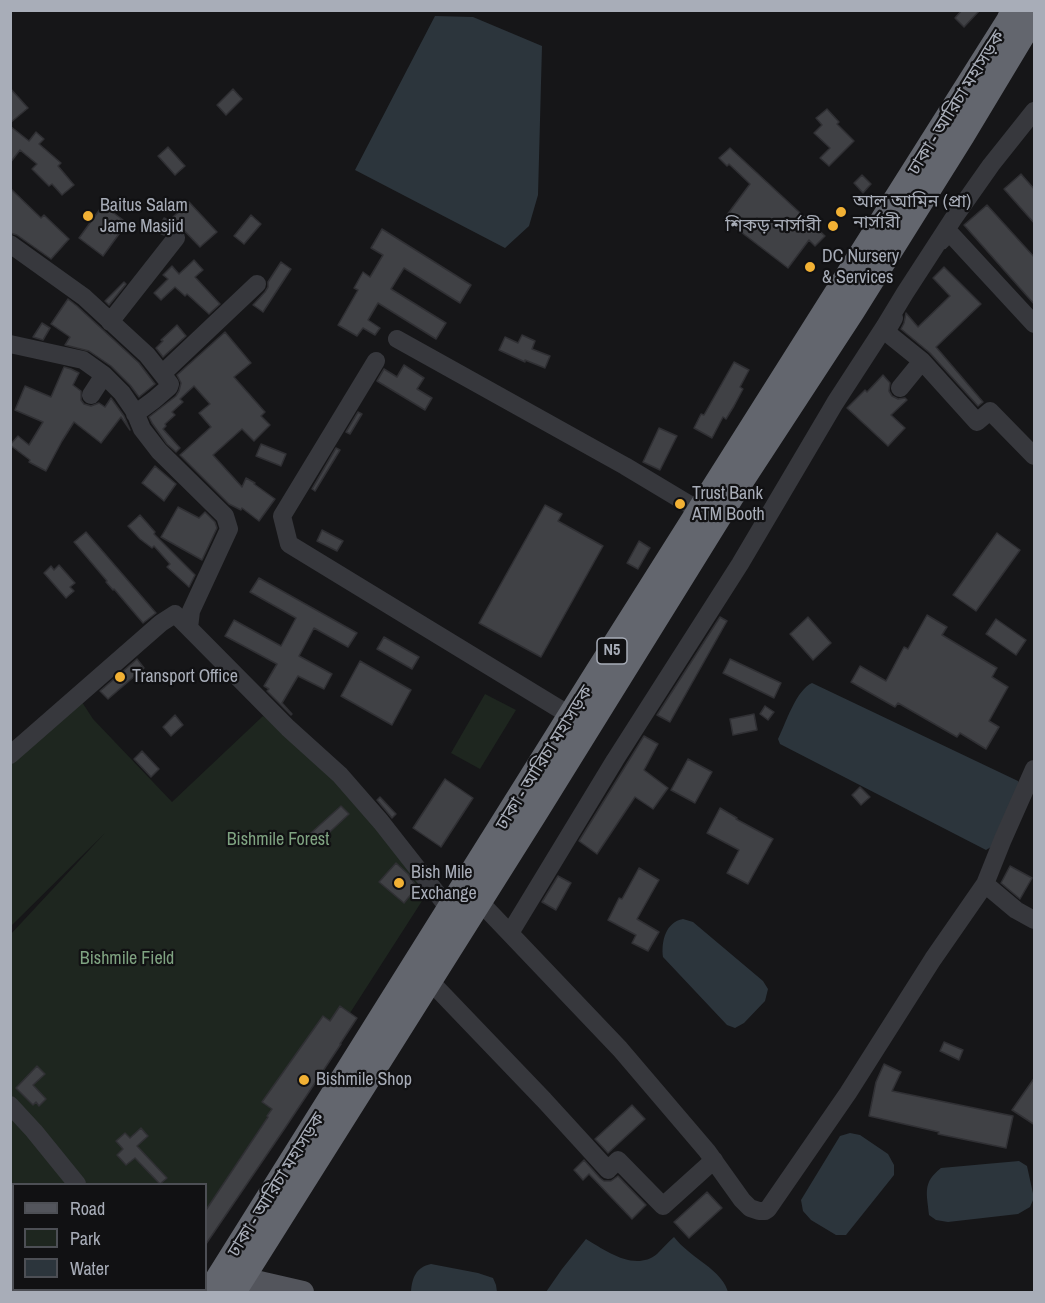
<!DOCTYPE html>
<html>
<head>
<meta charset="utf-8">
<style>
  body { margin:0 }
  #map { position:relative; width:1045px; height:1303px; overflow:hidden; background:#161618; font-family:"Archivo Narrow",sans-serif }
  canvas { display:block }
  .frame { position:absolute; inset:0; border:12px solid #a8adb8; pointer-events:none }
  .legend { position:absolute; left:12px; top:1183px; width:195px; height:108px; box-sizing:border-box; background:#111113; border:2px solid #4d4f55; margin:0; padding:8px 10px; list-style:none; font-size:18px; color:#a8adb8 }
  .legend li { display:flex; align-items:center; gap:12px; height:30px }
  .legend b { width:30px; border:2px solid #4d4f55 }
</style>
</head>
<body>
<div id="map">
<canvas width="1045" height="1303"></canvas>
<div class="frame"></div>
<ul class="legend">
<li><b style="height:8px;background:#53555c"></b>Road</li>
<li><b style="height:16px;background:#1e261f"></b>Park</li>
<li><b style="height:16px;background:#2c353c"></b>Water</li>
</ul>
</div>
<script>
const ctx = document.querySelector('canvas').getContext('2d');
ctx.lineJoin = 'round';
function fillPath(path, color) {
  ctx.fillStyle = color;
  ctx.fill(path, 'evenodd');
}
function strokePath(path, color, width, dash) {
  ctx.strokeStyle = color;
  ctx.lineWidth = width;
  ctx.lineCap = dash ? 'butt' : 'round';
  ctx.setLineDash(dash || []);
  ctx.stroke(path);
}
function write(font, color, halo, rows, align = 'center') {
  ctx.font = font + ' "Archivo Narrow","Noto Sans Bengali",sans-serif';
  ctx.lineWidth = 4.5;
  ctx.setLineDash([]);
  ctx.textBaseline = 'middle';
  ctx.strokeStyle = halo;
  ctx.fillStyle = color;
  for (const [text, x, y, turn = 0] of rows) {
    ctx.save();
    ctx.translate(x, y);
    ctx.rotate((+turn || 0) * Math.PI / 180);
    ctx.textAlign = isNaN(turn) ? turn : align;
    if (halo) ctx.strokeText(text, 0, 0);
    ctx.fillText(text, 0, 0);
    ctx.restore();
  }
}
fillPath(new Path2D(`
  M485,694L516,710L480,769L451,753Z
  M78,696L93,719L172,802L263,716L340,775L431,887L350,1013L340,1007L206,1210V1184H14V1290H35L31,1292H11L10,935L105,833L11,926V755Z
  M86,1290H157L155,1292H85Z`), '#1e261f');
fillPath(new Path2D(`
  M435,16L473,17L542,46L538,195L529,226L505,248L355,170Z
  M812,683L1018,781L1021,786L991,847L986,850L780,744L778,739C786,723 796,690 812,683Z
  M683,919L693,922L763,981L768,989L765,1001L744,1023L735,1028L727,1025L663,957C661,941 666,922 683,919Z
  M850,1133L860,1135L888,1154L894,1165V1175L846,1235H836L811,1220L803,1211L801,1200L840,1136Z
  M1019,1161L1027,1166L1034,1198L1030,1207L1018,1214L948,1222L936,1220L929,1215C927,1193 922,1183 941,1168Z
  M674,1237C678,1242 683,1247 688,1251C702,1263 723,1274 728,1292H546L562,1269L586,1239C606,1251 635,1272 657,1254C663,1248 668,1242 674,1237Z
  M431,1264L478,1273L493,1278L496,1285L497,1292H411C412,1278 416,1267 431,1264Z`), '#2c353c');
const building = new Path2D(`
  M962,10H980L964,27L955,18Z
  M10,88L28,108L10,123Z
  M233,89L242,99L226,115L217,105Z
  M827,109L839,122L837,124L854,141L829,166L820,158L830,148L814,133L822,125L816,118Z
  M10,126L29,141L36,132L44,139L39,144L61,163L58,166L74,185L62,195L52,184L49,186L32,169L37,164L20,150L10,163Z
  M168,147L185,166L175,175L158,156Z
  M730,148L825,236L815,246L809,240L788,268L724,219L750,184L729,164L727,166L719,158Z
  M1021,174L1035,190V224L1004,189Z
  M862,175L871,184L863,193L854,183Z
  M10,188L41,218L44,215L69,239L51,259L17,235L10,233Z
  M189,202L217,232L200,247L172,218Z
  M103,205L123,220L115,231L119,234L103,256L79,238Z
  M987,205L1035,258V305L964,225Z
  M251,215L261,224L244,244L234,236Z
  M164,218L175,223L172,227L164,235L157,232Z
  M382,229L471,285L460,303L404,268L391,289L446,323L436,339L378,303L368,320L380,328L375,335L363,328L357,336L338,325L358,290L354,288L363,272L370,277L383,255L371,248Z
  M194,260L203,270L195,277L220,304L209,314L187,294L185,296L175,287L161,300L154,293L168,279L163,275L172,266L179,274Z
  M281,262L291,269L263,312L253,305L265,292L268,287V282Z
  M944,267L981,304L936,347L983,402L978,406L930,353L901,329L904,323L906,313L918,327L950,296L933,278Z
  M124,282L126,284L109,305L105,301Z
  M68,299L77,306L139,363L155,384L139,397L130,385L111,366L89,351L65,345L70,337L51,324Z
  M42,323L50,328L43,340L33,337Z
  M177,325L186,336L163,357L156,348L163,341L161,340Z
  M225,332L251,363L234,377L265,412L261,416L270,425L254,441L242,429L213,455L242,487L246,478L255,483L254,484L275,499L259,521L242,508L241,510L229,504L180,455L211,427L199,413L210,404L194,386L180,399L183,402L172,412L175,415L165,424L166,426L163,429L180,448L176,452L167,444L152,423L149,417L176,396L179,391L181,383L177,375Z
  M522,335L535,341L532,349L550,356L545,368L525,360V362L499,350L505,337L518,343Z
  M734,362L749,370L740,387L743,389L734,406L726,419L723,417L712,438L694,428L701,414L704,415Z
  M404,365L424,378L417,389L432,398L425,410L377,381L384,369L397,377Z
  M64,367L71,369L79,373L73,385L81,391V400L84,404L91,406L99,403L105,407L111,398L124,416L130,430L121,417L101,443L74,422L62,441L46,471L29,462L30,460L10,445L18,436L29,445L43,422L15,410L25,386L51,397Z
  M883,375L890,383L889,391L892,396L898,399L905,398L907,400L891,415L905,428L888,446L847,408L865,390L867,392Z
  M358,412L362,414L350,434L346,432Z
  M659,428L677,436L660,470L643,462Z
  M261,444L286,454L281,466L256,456Z
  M336,448L340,450L315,491L312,489Z
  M155,466L176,484L164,501L142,483Z
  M545,505L562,514L558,521L603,546L541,657L479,623Z
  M178,507L199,518L205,512L215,522L217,528L202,560L161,537Z
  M140,515L155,532L154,534L195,575L189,587L167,567L170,564L154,546L152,548L140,539L128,526Z
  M322,530L343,541L337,551L317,541Z
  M86,532L156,613L143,623L114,589L113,590L106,582L107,581L74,542Z
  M997,533L1020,550L976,611L953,595Z
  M639,541L650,548L638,569L627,563Z
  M59,565L75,583L70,587L74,591L66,598L44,573L51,566L54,570Z
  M259,578L357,633L348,647L314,628L299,656L332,674L324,689L298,676L282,703L292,714L291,715L267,691L269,689L264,686L277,664L225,636L234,620L281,646L296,618L250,592Z
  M927,615L947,627L942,635L997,668L992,677L1008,687L989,721L999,727L986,749L960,733L957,737L898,703L895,707L851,682L860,666L886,681L904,647L908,649Z
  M720,617L727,621L670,722L657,715Z
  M808,617L831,643L813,660L790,634Z
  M996,619L1026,640L1016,655L986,634Z
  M384,637L419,657L412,669L377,649Z
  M137,659L144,668L108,699L100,691Z
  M730,659L781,683L774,698L723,673Z
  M360,661L411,690L392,725L341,696Z
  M765,706L774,712L768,720L760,714Z
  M754,714L757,730L733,735L730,719Z
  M175,715L183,725L171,736L163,727Z
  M644,736L658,744L644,770L668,788L653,809L635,797L597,854L579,841Z
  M142,751L159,769L151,777L134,759Z
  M688,759L712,772L695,803L671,790Z
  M445,779L473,798L441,847L413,828Z
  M860,787L870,797L861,805L852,795Z
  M380,797L396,814L392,818L377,800Z
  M341,806L349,814L319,842L311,833Z
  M720,808L737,818L736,819L773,839L748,884L727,873L739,850L707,833Z
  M396,863L408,874L417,887L404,903L379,882Z
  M1010,866L1032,878L1020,899L1001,883Z
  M639,868L659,880L637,919L659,932L648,951L632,943L636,935L608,920L619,898L622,899Z
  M558,876L571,883L556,910L542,902Z
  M340,1006L357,1018L340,1044H341L285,1128L206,1244V1210L268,1117L267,1116L272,1109L262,1102L323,1016L330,1021Z
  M944,1042L963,1050L959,1060L940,1051Z
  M884,1064L901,1072L892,1091L1013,1116L1006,1148L938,1134L939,1132L869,1116L876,1082Z
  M37,1066L45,1074L33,1085L46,1099L39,1106L36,1102L33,1105L16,1088Z
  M1035,1077V1125L1012,1110Z
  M632,1105L645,1119L608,1153L595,1139Z
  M141,1128L148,1136L137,1146L167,1178L160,1184L135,1158L126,1165L117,1155L123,1149L116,1141L125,1133L130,1138Z
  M584,1160L600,1178L604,1181H611L618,1176L646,1205L632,1219L589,1174L583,1180L574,1170Z
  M707,1192L722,1208L689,1238L674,1222Z`);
fillPath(building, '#404145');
strokePath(building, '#303034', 1.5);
strokePath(new Path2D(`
  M941,241L948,231L1034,324
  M10,244L84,297L147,355L170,384L169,387L154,400L135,414
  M894,318L886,332L922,361L977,422L990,411L1034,456
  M110,322L176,238
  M397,339L625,466L700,511
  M10,344L83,360L104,375L122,393L135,412L142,429L159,451L225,516L229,529L191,611L189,628L288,728L340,775L381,822L450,910
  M376,361L282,516L289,544L571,716
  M163,373L257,284
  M900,388L922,361
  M91,395L104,375
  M10,755L161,623L175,614L189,628
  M1034,769L1003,839L985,884L1016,910L1034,920
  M479,901L620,1049L707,1151L742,1200L750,1208L759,1211H765L768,1209L848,1093L933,959L985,884
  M510,933L615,760L740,564L835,403L885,326L905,293L953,219L991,165L1034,111
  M429,980L544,1100L608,1170L618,1160L663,1206L714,1160
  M10,1105L34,1131L77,1184
  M10,1286L14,1289
  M81,1292V1290`), '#37383d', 18);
strokePath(new Path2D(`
  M242,1278L303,1292`), '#53555c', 22);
strokePath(new Path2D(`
  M210,1292L598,672L1009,21L1014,10
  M233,1292L534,814L737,487L852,311L962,135L1030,22L1034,12`), '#63666e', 26);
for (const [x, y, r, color] of [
  [841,212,6,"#f2b134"],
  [88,216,6,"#f2b134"],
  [833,226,6,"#f2b134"],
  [810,267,6,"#f2b134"],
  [680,504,6,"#f2b134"],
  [120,677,6,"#f2b134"],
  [399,883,6,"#f2b134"],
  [304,1080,6,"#f2b134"]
]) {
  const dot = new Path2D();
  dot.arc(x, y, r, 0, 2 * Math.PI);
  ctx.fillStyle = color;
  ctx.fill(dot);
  strokePath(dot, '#111113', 2);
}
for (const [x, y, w] of [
  [612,651,30]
]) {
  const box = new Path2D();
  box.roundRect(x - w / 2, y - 13, w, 26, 4.5);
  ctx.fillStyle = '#111113';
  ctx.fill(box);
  strokePath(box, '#a8adb8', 1.5);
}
write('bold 16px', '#a8adb8', null, [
  ["N5",612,651]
]);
write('18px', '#a8adb8', '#111113', [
  ["ঢাকা - আরিচা মহাসড়ক",957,103,-58],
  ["ঢাকা - আরিচা মহাসড়ক",545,758,-58],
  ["ঢাকা - আরিচা মহাসড়ক",277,1185,-58]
]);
write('18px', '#a8adb8', '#111113', [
  ["আল আমিন (প্রা)",853,202],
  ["নার্সারী",853,223],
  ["Baitus Salam",100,206],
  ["Jame Masjid",100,227],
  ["শিকড় নার্সারী",821,226,"right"],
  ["DC Nursery",822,257],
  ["& Services",822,278],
  ["Trust Bank",692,494],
  ["ATM Booth",692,515],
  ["Transport Office",132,677],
  ["Bish Mile",411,873],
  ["Exchange",411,894],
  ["Bishmile Shop",316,1080]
], 'left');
write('18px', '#7fa381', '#111113', [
  ["Bishmile Forest",278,840],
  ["Bishmile Field",127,959]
]);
</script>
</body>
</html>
